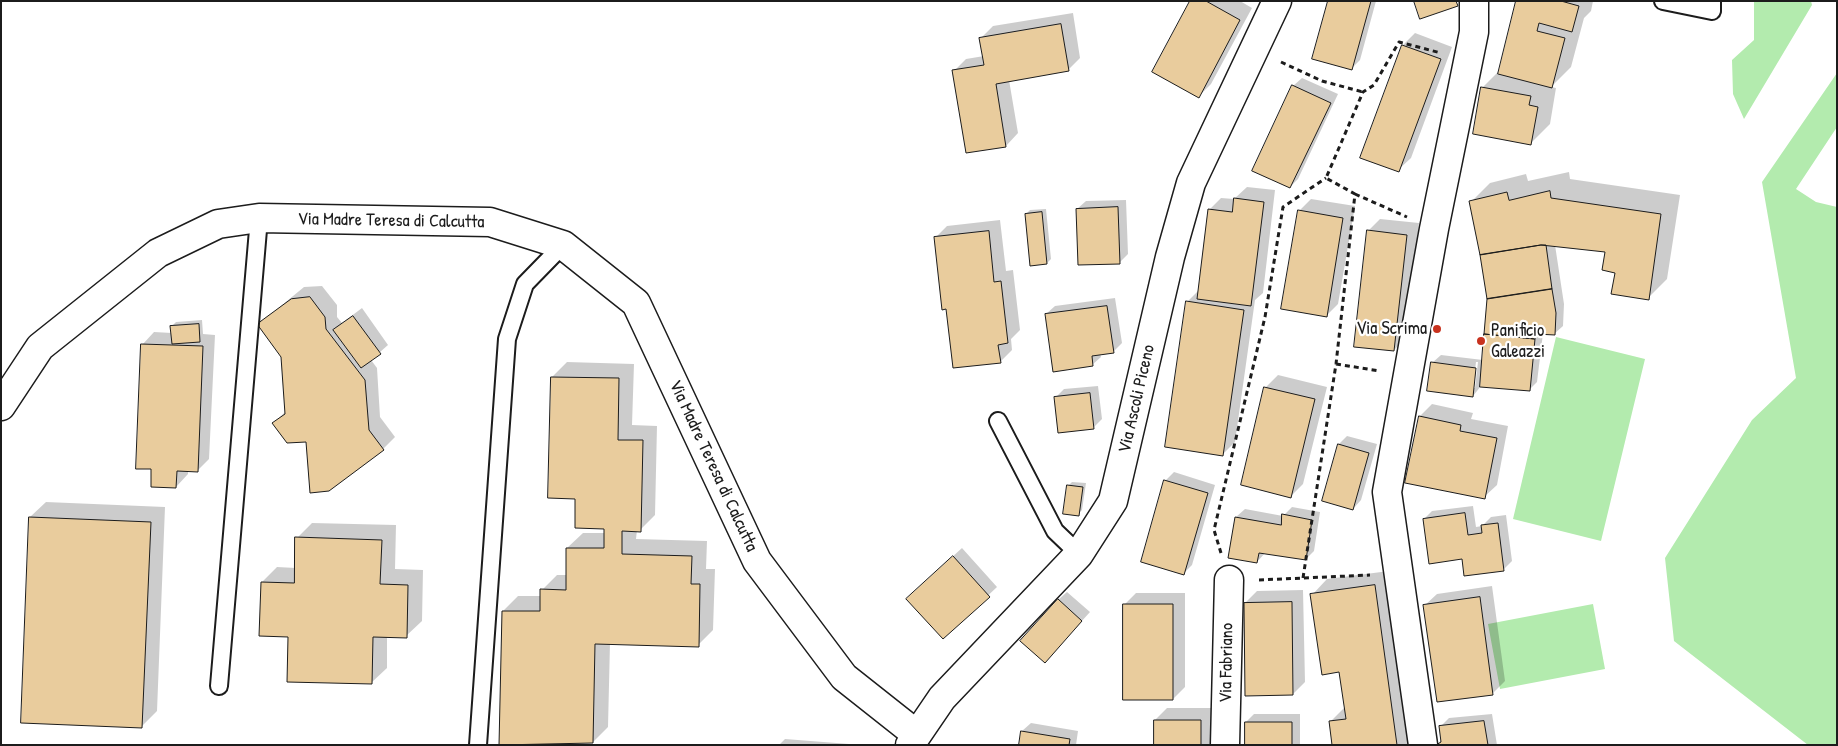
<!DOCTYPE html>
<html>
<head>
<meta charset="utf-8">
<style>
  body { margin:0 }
  #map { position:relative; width:1838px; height:746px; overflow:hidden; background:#fff; font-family:"Patrick Hand",sans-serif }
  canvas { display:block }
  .frame { position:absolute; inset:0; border:2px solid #1c1c1c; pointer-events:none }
</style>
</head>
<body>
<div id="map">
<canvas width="1838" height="746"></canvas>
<div class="frame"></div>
</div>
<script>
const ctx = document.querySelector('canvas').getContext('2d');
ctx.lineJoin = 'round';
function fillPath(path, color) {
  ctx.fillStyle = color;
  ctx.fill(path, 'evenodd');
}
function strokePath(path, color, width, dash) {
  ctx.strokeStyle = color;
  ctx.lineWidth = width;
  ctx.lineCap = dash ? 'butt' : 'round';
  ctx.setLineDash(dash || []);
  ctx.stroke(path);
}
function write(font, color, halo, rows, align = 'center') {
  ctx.font = font + ' "Patrick Hand",sans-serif';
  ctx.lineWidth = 4.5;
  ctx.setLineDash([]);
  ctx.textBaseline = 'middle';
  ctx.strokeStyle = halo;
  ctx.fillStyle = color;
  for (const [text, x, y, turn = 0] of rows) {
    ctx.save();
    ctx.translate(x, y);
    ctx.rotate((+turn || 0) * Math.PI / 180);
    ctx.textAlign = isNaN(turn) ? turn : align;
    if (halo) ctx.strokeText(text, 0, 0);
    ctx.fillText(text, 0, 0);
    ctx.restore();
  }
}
fillPath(new Path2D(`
  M1754,1H1811L1812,5L1744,119L1733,94L1732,60L1754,40Z
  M1837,73V127L1796,189L1816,202L1837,207V745H1808L1674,641L1665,558L1752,420L1796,378L1762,182Z
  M1556,337L1645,359L1601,541L1513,519Z
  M1593,604L1605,669L1500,689L1488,624Z`), '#b3ebae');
fillPath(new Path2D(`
  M1191,1H1240L1252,8L1211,84L1199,96Z
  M1329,1H1376L1360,60L1351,69Z
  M1518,1H1593L1591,11L1584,18L1571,67L1551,87L1556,88L1550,124L1531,143L1482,88L1500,70Z
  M1073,13L1080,58L1068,70L1009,80L1018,133L1006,146L967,152L954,71L966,59L984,56L981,38L993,26Z
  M1415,33L1452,47L1411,158L1398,170L1362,157L1403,45Z
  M1302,78L1338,94L1298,179L1290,187L1293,86Z
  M1569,172L1570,179L1680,195L1667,279L1648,298L1606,251L1555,245L1564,304L1563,326L1554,334L1543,333L1537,382L1529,390L1481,386L1473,396L1432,363L1441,355L1483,360L1489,299L1471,202L1490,183L1526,174L1528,181ZM1476,362H1478L1475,388H1473Z
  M1247,187L1275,190L1263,293L1255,300L1235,442L1223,454L1187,302L1199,290L1209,210L1221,198L1234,199Z
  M1311,199L1355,206L1338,304L1326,316L1299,211Z
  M1126,200L1128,254L1119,263L1077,209L1086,201Z
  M1046,209L1051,259L1047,263L1026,214L1030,210Z
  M1380,219L1419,223L1406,338L1394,350L1368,231Z
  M1000,220L1006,271L1013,270L1020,330L1011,339L1012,350L1000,362L947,308L935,238L947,226Z
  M322,286L337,305V317L342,323L362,308L388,345L371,360L377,368L380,417L395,437L383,449L307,440L274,423L286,411L282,356L259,324L304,287Z
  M1115,298L1122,343L1113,352L1100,353L1101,357L1092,365L1046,314L1055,306Z
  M202,320L203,334L215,335L209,459L197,471L188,470V474L176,487L152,468L142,345L154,332L172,333V326L176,322Z
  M567,362L634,364L632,425L657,426L655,515L640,530H637L636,539L707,541L706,569H715L713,630L698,645L610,643L608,727L593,742L571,741L568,745H500L503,611L518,596H542V590L557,575H567V548L583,533H605V528L577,497L552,377Z
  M1278,375L1327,387L1303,484L1291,496L1265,388Z
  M1098,386L1102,419L1094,427L1055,398L1064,389Z
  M1432,404L1473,413L1471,419L1508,426L1497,485L1484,497L1420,416Z
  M1347,436L1377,444L1361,500L1353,509L1339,444Z
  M1174,472L1215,485L1192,565L1184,573L1165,481Z
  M1072,482L1086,483L1082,510L1078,514L1068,486Z
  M46,502L165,507L157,711L142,726L30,517Z
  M1473,506L1476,527L1482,526L1491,517L1506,515L1512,561L1504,569L1465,574L1463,558L1424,519L1432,511Z
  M1292,507L1320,512L1314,551L1306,559L1265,553L1257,562L1236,517L1245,509L1283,516Z
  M312,523L396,525L395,569L423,570L422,621L406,636H387V668L371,683L289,636L262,582L277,567L296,568L297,538Z
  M962,548L997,587L943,638L916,590Z
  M1389,571L1414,745H1333L1330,722L1345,707L1340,671L1312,595L1327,579Z
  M1492,586L1505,681L1493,693L1438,701L1424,606L1437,594Z
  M1303,590L1305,682L1293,694L1245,603L1257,591Z
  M1067,592L1090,612L1053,653L1058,600Z
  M1136,593H1185V687L1173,699L1124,605Z
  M1167,708H1213V745H1155V720Z
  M1254,714H1300V745H1246V722Z
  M1492,714L1497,745H1437L1442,739L1441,726L1449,718Z
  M1031,723L1078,731L1076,745H1020L1022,731Z
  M785,739L862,745H779Z`), '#0003');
const building = new Path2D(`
  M1190,1H1206L1240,20L1199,98L1152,72Z
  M1328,1H1371L1352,70L1312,59Z
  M1414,1H1456L1458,6L1420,19Z
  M1516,1H1561L1579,6L1572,32L1539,23L1537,31L1565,38L1552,88L1498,74Z
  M1061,24L1069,71L996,84L1006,147L966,153L952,70L984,65L979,38Z
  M1402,45L1441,59L1399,172L1360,158Z
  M1292,85L1331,103L1290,188L1252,171Z
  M1481,87L1531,96L1529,105L1538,107L1531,145L1473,134Z
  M1550,191L1551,198L1661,214L1649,300L1611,294L1615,273L1602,270L1605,252L1541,245L1480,255L1469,201L1507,192L1509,200Z
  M1234,198L1264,202L1251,306L1197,299L1208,209L1232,212Z
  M1118,207L1120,264L1078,265L1076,209Z
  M1298,210L1343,218L1327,317L1281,309Z
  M1042,212L1047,264L1030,266L1025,214Z
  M1367,230L1407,235L1394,351L1354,347Z
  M989,231L994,282L1001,281L1008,343L998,345L1001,363L953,368L946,309L942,310L934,237Z
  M1541,245H1546L1552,289L1487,299L1480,255Z
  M1552,289L1556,313L1555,335L1536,334L1535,339L1484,334L1487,299Z
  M310,297L325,317L326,329L365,380L369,430L384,450L329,491L310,493L306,442L287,443L272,423L285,414L281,357L257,324L291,299Z
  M1186,301L1244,310L1223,456L1165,447Z
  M1107,306L1114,353L1092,356L1093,366L1053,372L1045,314Z
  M353,316L381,354L361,368L333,330Z
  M199,324L200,342L172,344L170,326Z
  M1484,334L1535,339L1530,391L1480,387Z
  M141,344L203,346L198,472L177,471L176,488L151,487V469H136Z
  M1431,362L1476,368L1473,397L1427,391Z
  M551,377L619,378L618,440H643L641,532L622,531V554L692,556L691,584H700L699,647L595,644L593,743L499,745L502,611H540V589L566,590V548H604V529L575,528V499L548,498Z
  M1264,387L1315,399L1291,498L1241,485Z
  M1090,393L1094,429L1058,433L1054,397Z
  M1419,416L1461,425L1460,431L1497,438L1485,499L1405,483Z
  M1338,444L1369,453L1353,510L1322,501Z
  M1164,480L1208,493L1184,575L1141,562Z
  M1067,485L1083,487L1079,516L1063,514Z
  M1465,513L1468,535L1482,533L1481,525L1498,523L1504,571L1464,576L1462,559L1429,564L1423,519Z
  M1282,514L1312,520L1306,560L1259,553L1257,563L1228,558L1235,517L1281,525Z
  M29,517L151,522L142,728L21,723Z
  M295,537L382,540L380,584L408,585L407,638L373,637L372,684L287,682L288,637L259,636L261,582L294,583Z
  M953,556L990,597L943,639L906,599Z
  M1375,585L1397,745H1332L1329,721L1346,719L1339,672L1322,675L1310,594Z
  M1480,597L1493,695L1437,702L1423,605Z
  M1058,599L1082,621L1045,663L1020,641Z
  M1292,602L1293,695L1245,696L1244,603Z
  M1123,604H1173V700H1123Z
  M1154,720H1201V745H1154Z
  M1484,721L1488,745H1436L1441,742L1439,726Z
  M1245,722H1292V745H1245Z
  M1021,731L1070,739L1069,745H1019Z`);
fillPath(building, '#e9cc9d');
strokePath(building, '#1c1c1c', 1);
const lane = new Path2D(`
  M1663,1L1712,11V1
  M998,421L1055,531L1079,554
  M219,686L259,218
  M478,745L507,339L525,284L563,245`);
const street = new Path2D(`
  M1,406L40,347L158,253L218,224L259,218L490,222L563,245L636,303L757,561L844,677L916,734
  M1225,745L1229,580`);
const secondary = new Path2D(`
  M910,745L942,698L1079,554L1113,501L1170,257L1191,183L1277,1
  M1423,745L1387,492L1434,229L1474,32V1`);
strokePath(lane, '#1c1c1c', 20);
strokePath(street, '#1c1c1c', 31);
strokePath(secondary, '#1c1c1c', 31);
strokePath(new Path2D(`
  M1281,62L1322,81L1363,92
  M1355,194L1407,217
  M1336,364L1380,371
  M1221,553L1214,530L1265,317L1283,207L1326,178
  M1303,578L1336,364L1355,194L1326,178L1363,92L1374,85L1399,42L1441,53
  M1259,580L1370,575`), '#1c1c1c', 3, [5, 4]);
strokePath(lane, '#fff', 16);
strokePath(street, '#fff', 28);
strokePath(secondary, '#fff', 28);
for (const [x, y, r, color] of [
  [1437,329,5,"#c8321e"],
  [1481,341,5,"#c8321e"]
]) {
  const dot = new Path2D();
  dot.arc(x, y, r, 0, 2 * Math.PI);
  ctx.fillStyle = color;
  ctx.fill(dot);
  strokePath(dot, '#fff', 2);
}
write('18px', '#1c1c1c', '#fff', [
  ["Via Madre Teresa di Calcutta",391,221,1],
  ["Via Ascoli Piceno",1137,399,-77],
  ["Via Madre Teresa di Calcutta",713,466,65],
  ["Via Fabriano",1227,663,-89]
]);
write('18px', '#1c1c1c', '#fff', [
  ["Via Scrima",1427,329],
  ["Panificio",1491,331,"left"],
  ["Galeazzi",1491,352,"left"]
], 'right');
</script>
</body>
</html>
